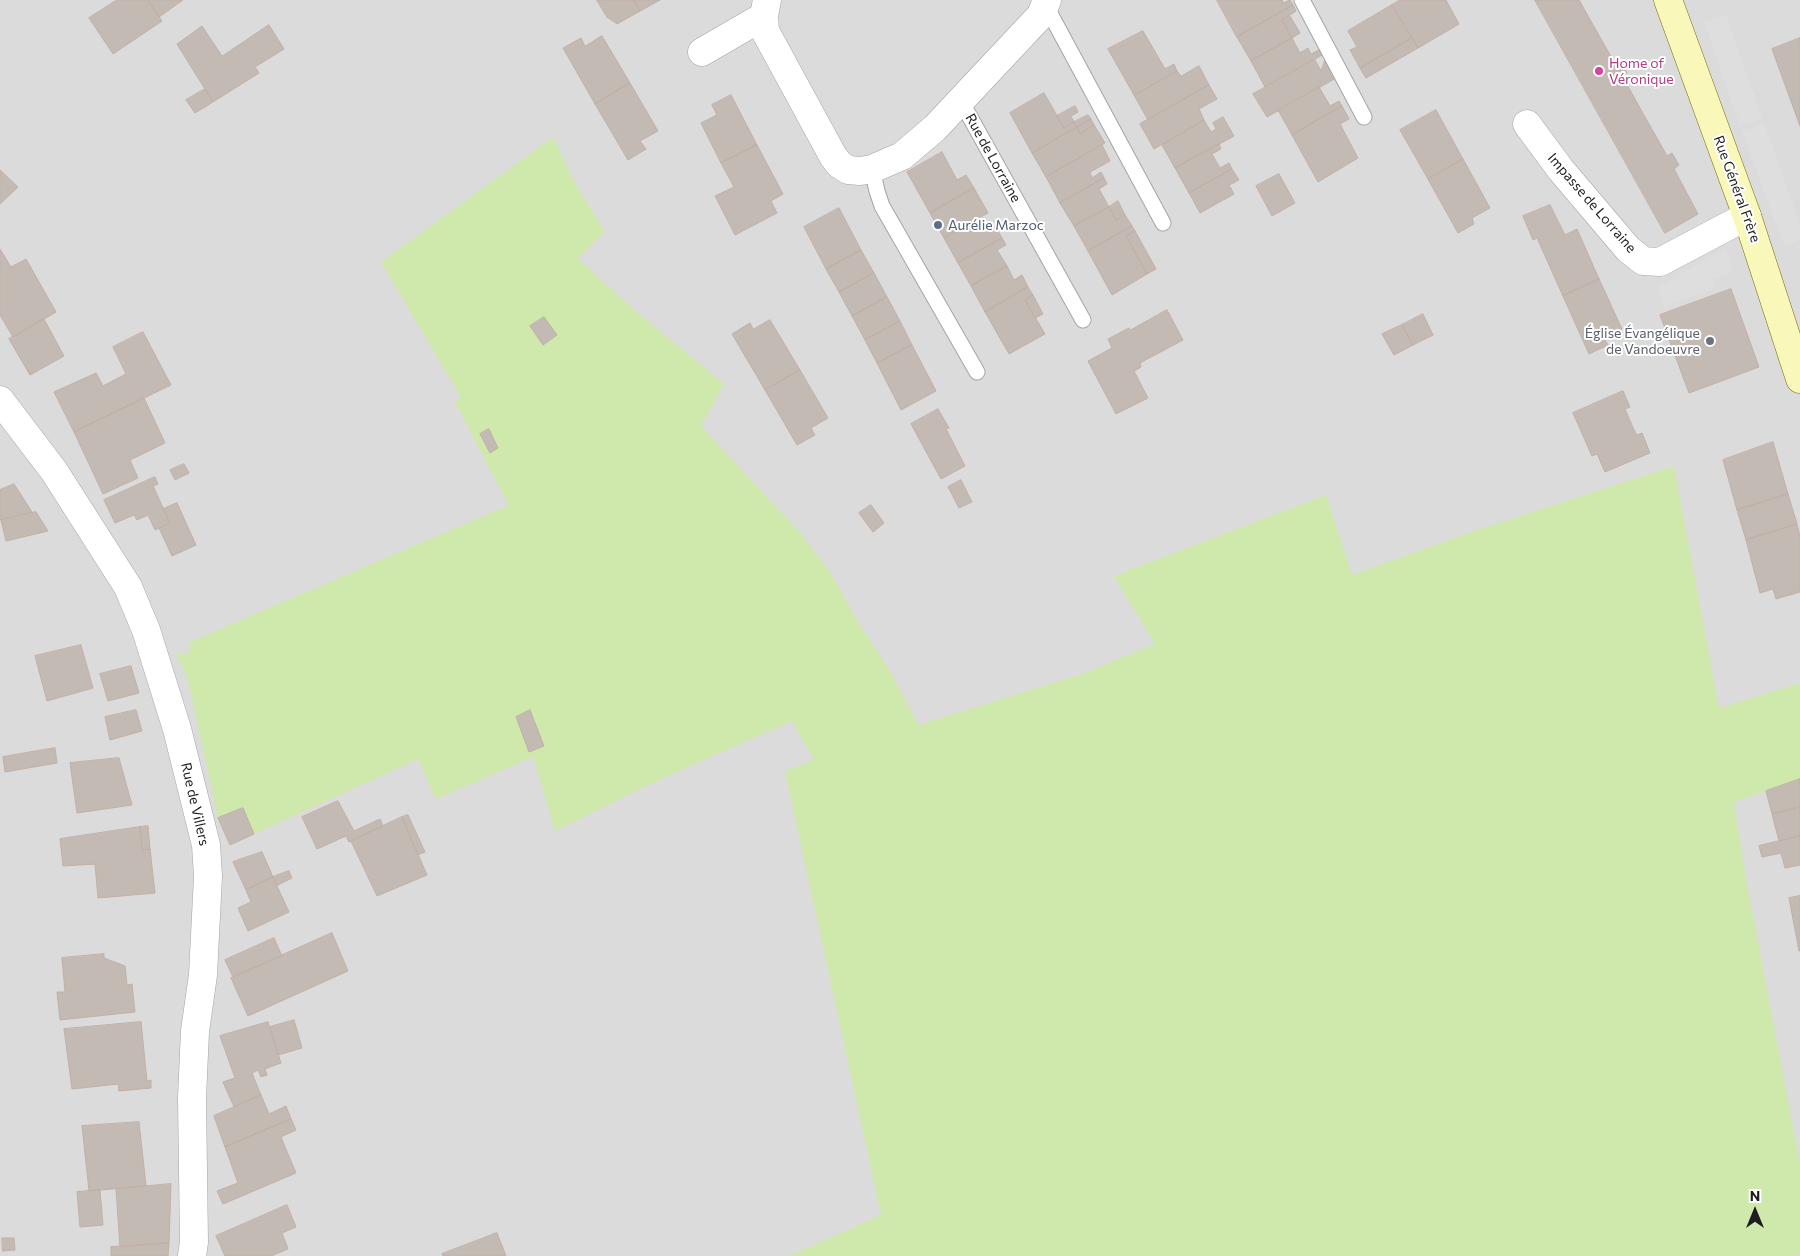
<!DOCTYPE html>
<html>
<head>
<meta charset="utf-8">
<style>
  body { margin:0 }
  #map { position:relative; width:1800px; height:1256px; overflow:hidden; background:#efebe5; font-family:Commissioner,sans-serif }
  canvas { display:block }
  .north { position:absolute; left:1730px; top:1186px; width:50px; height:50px; -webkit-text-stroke:4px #fff; paint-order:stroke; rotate:0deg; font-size:14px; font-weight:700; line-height:20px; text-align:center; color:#1e1e1e }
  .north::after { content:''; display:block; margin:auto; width:18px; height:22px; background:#1e1e1e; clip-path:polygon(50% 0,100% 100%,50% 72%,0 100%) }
</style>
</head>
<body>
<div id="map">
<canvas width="1800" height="1256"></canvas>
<div class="north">N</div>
</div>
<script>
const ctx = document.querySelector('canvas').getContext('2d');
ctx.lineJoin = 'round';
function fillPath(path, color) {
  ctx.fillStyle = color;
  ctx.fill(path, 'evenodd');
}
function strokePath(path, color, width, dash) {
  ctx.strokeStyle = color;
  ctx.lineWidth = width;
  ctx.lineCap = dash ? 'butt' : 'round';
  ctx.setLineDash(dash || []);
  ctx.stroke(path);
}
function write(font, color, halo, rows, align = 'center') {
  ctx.font = font + ' Commissioner,sans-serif';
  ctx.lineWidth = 4;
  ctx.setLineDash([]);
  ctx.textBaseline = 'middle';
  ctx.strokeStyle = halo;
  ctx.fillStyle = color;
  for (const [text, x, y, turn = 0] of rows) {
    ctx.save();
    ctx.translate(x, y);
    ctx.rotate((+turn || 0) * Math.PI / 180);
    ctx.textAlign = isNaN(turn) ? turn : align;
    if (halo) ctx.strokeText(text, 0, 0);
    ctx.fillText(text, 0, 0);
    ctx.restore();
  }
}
fillPath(new Path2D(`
  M0,0H1800V1256H0Z`), '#dcdbdb');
fillPath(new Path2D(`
  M553,137L576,185L605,232L577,258L639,314L724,384L701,426L802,535L830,572L861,627L892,674L918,725L1082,674L1155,644L1114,576L1326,495L1352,575L1471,532L1674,466L1719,708L1800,683V779L1734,802L1746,879L1800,1164V1254L1790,1256H789L881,1215L785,771L814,760L792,721L663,778L555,831L533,757L436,799L418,759L254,834L243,808L218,818L187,676L176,654L190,653V642L509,505L455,402L461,397L381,262Z`), '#cee9ab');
fillPath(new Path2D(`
  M1726,15L1762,118L1740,126L1704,22Z
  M1764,123L1800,224V240L1784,246L1742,131Z
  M1726,248L1733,272L1712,279L1715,288L1664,307L1658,287Z`), '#dedede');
const building = new Path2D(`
  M117,0H148L162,21L113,54L89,18Z
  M148,0H183L159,17Z
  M597,0H634L640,11L617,24L607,17Z
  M634,0H660L640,11Z
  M1217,0H1282L1283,3L1290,0L1293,5L1237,37Z
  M1400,0H1446L1459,24L1418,48L1392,5Z
  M1535,0H1579L1614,62L1620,60L1627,73L1622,76L1667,156L1672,153L1679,165L1674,169L1698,214L1665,233Z
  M1293,5L1296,11L1282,20L1292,38L1251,61L1237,37Z
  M1392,5L1412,38L1360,68L1350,50L1357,47L1348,31Z
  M1290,16L1300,33L1292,38L1282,20Z
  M269,25L284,49L255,67L259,73L213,102L177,44L202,26L222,56Z
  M1143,31L1165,69L1174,64L1177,71L1134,95L1108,49Z
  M602,36L630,83L595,104L563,48L581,38L585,46Z
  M1292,38L1300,53L1308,48L1311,54L1319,50L1322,55L1265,87L1251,61Z
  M1412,38L1418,48L1366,78L1360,68Z
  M1800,38V126L1772,49Z
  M1315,60L1321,71L1325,60L1336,78L1267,117L1253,94Z
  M1199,66L1209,85L1148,120L1134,95L1177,71L1181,76Z
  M630,83L658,131L640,141L646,149L628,160L595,104Z
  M1209,85L1217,99L1199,109L1204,120L1154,149L1140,124Z
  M1319,87L1330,106L1339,101L1342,106L1292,135L1278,110Z
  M205,89L213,102L195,113L186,100Z
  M1044,93L1064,128L1074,122L1077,127L1032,153L1010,113Z
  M731,95L757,145L721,163L701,123L717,115L712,105Z
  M1075,106L1078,112L1071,116L1074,122L1064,128L1057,116Z
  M1342,106L1349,119L1340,124L1358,158L1318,182L1292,135Z
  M1436,110L1463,159L1428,179L1400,130Z
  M1088,115L1091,119L1077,127L1074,122Z
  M1223,117L1234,136L1175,168L1162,145L1204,120L1211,132L1216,129L1213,123Z
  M1091,119L1094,125L1080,134L1077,127Z
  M1094,125L1105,143L1046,177L1032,153L1077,127L1080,134Z
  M1219,144L1221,149L1212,154L1220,168L1229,163L1232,169L1189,193L1175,168Z
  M757,145L783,194L771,201L777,213L735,235L715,196L734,187L721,163Z
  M1102,145L1110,161L1090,172L1092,178L1101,172L1104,178L1060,203L1046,177Z
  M942,152L957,180L966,175L974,188L930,213L907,172Z
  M1463,159L1490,208L1472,218L1474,224L1458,233L1428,179Z
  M1232,169L1239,180L1229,185L1234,194L1200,213L1189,193Z
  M0,170L18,187L0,204Z
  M1279,174L1295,203L1272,216L1256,186Z
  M1104,178L1107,184L1099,189L1109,207L1074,226L1060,203Z
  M974,188L988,213L944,238L930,213Z
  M1118,201L1125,215L1116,220L1109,207Z
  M1550,205L1565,235L1577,229L1599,279L1563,296L1537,238L1533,240L1523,216Z
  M1109,207L1116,220L1125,215L1132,226L1088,251L1074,226Z
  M839,208L861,250L826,269L804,227Z
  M979,218L986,230L995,226L1002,238L958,263L944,238Z
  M1132,226L1135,231L1126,236L1147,274L1112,295L1088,251Z
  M1135,231L1156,269L1147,274L1126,236Z
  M1002,238L1006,245L997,250L1007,266L971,286L958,263Z
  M0,249L11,267L26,259L56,312L13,337L0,315Z
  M861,250L874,273L839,292L826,269Z
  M1007,266L1014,280L1022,275L1028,287L985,312L971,286Z
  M874,273L887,297L852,316L839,292Z
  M1599,279L1622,329L1604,338L1608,345L1589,354L1563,296Z
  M1028,287L1033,295L1025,300L1045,334L1009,354L985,312Z
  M1731,289L1759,367L1689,393L1660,315Z
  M1033,295L1043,314L1035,318L1025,300Z
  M887,297L900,321L865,340L852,316Z
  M1167,310L1183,340L1140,363L1141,367L1134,371L1148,398L1116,414L1088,361L1112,348L1108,339L1129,328L1130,330Z
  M1423,314L1433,335L1413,345L1402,325Z
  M544,317L557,335L543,345L530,326Z
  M44,319L64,356L30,375L9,339Z
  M770,320L800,370L765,390L732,334L750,323L753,329Z
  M900,321L912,345L877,363L865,340Z
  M1402,325L1413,345L1394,355L1382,334Z
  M143,332L171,385L74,432L54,392L96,373L103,386L126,374L113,347Z
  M912,345L936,391L901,410L877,363Z
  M800,370L828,418L811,428L815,435L797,445L765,390Z
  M1623,391L1630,407L1625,409L1634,430L1637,435L1642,433L1650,453L1605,472L1597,454L1592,456L1573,413Z
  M144,398L165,443L130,460L138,478L103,494L74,432Z
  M938,409L949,428L946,429L965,466L941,479L911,424Z
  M489,429L498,448L490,453L480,434Z
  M1773,442L1788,494L1737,510L1723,460Z
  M184,464L189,473L175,480L170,470Z
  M155,477L158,484L153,486L170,523L155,530L148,515L137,520L134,515L115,523L104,500Z
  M961,480L972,502L959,508L948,487Z
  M14,484L32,512L0,520V490Z
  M1788,494L1797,524L1746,540L1737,510Z
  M177,503L196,545L172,556L159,528L170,523L163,509Z
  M871,505L884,523L873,532L859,513Z
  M36,512L48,531L6,541L1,520Z
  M1797,524L1800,536V592L1776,599L1773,589L1760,593L1746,540Z
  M81,645L93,688L47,701L35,656Z
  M131,666L139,693L108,701L100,674Z
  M136,710L142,731L110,740L105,717Z
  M530,710L544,746L529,752L516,717Z
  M55,748L57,763L5,772L3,757Z
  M119,758L132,805L77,813L70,763Z
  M1800,779V807L1772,814L1766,791Z
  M338,801L354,831L380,819L383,826L349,842L346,836L317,849L302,817Z
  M1800,807V836L1779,841L1772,814Z
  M243,808L254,834L230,845L218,818Z
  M408,815L425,852L418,855L402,817Z
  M402,817L427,875L377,896L351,841Z
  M148,826L150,849L142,850L140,827Z
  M140,827L142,850L150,849L155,893L98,898L95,864L63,866L60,839Z
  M1800,836V865L1785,868L1781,853L1762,857L1759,846Z
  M262,852L273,877L246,890L233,862Z
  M289,871L292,878L276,886L273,877Z
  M273,877L289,912L248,931L238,908L251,902L246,890Z
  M1800,896V951H1799L1789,898Z
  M332,933L348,971L248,1016L231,978Z
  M274,938L282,956L233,977L225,960Z
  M104,954V958L125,966L127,985L132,984L135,1012L60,1020L57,992H65L62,958Z
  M294,1020L302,1048L278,1055L270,1027Z
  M141,1022L147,1081L151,1080V1088L119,1091L118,1084L72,1089L64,1029Z
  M268,1022L281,1063L265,1069L267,1075L261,1077L258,1070L252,1073L261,1095L234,1107L223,1082L235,1078L220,1036Z
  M261,1095L269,1114L286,1106L291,1119L225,1147L214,1116Z
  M291,1119L296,1130L281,1137L296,1173L223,1204L217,1191L238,1183L225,1147Z
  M139,1122L146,1186L89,1191L82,1126Z
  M171,1184L169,1243L120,1247L116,1189Z
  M100,1190L103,1225L80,1227L77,1192Z
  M287,1205L296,1227L282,1233L288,1249L271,1256H225L216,1236Z
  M497,1233L506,1256H443L442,1254Z
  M2,1238H14L15,1250L3,1251Z
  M169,1243L168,1256H111V1247Z`);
fillPath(building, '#c4bab4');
strokePath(building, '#c1b0a7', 1);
const lane = new Path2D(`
  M1302,0L1364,117
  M1046,6L1163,223
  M961,101L1083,320
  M872,169L877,191L882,206L977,372`);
const street = new Path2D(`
  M767,0L764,16L765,31L833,156L839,164L848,170L860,171L872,169L902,156L935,128L1041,15L1047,0
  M702,52L764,16
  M1527,124L1561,170L1628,249L1643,261L1660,262L1747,216
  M0,400L54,471L128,587L146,630L177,729L206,845L208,876L203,975L195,1031L192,1098L194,1242L192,1256`);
const secondary = new Path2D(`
  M1668,0L1747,216L1800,379`);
strokePath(lane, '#a5a5a5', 17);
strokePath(street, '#a5a5a5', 29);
strokePath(secondary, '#717506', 29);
strokePath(lane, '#fff', 15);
strokePath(street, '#fff', 28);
strokePath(secondary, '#f9f7b9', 28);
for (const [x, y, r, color] of [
  [1599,71,5,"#d1479c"],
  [938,225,5,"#5c6f8a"],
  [1710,341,5,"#6b7280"]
]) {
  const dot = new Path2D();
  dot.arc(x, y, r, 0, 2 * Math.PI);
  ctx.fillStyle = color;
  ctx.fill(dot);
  strokePath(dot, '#fff', 2);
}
write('14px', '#b23c85', '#fff', [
  ["Home of",1609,63],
  ["Véronique",1609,79]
], 'left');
write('14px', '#1e1e1e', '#fff', [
  ["Rue de Lorraine",993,158,61],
  ["Rue Général Frère",1737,189,70],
  ["Impasse de Lorraine",1592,203,49],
  ["Rue de Villers",195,804,77]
]);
write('14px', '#4e5e75', '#fff', [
  ["Aurélie Marzoc",948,225]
], 'left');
write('14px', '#5b616d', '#fff', [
  ["Église Évangélique",1700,333],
  ["de Vandoeuvre",1700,349]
], 'right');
</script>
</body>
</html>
